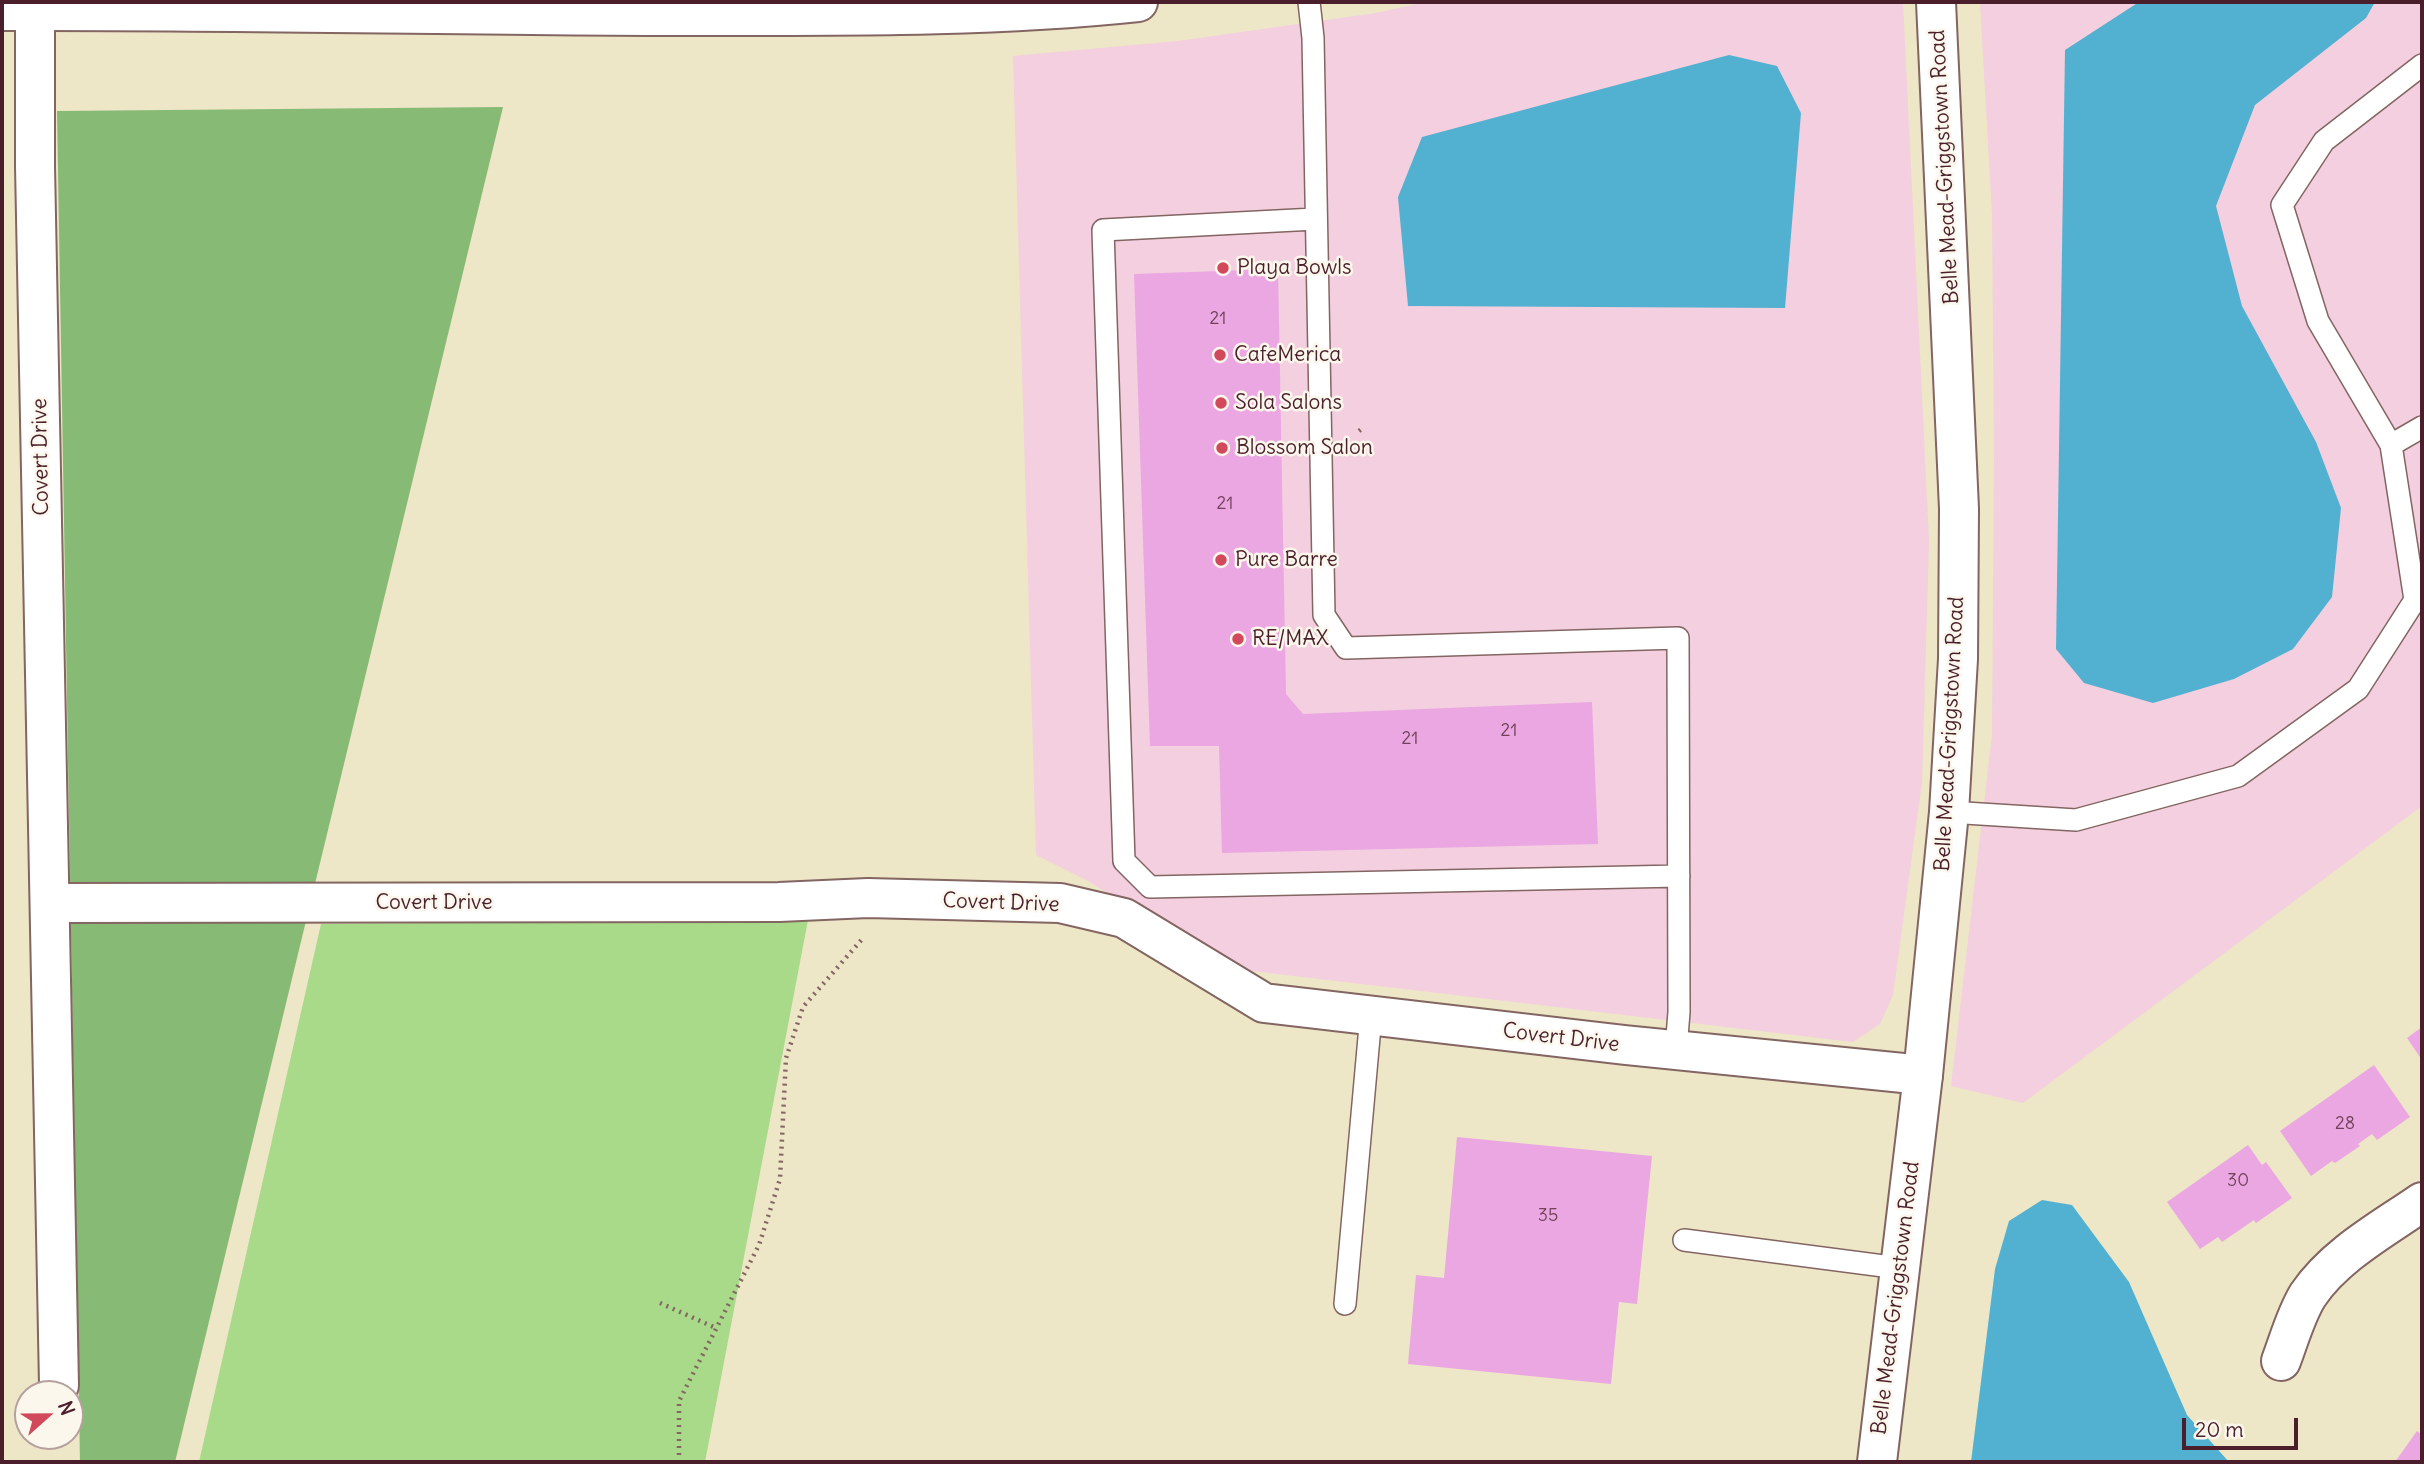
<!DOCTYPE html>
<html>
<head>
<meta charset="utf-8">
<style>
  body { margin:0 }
  #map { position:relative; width:2424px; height:1464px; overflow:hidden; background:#ede6c7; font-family:Delius,sans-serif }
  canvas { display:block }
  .frame { position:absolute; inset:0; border:4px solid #4a1f2b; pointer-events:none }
  .north { position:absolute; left:14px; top:1380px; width:70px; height:70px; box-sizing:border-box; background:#fbf7ec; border:2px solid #b4a19f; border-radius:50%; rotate:69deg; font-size:19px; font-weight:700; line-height:28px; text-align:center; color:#4a1f2b }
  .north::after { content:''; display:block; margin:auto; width:24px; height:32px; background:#d1495b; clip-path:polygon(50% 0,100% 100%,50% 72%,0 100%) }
  .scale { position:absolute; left:2182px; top:1418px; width:116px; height:32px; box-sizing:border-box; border:4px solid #4a1f2b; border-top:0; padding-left:9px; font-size:21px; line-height:24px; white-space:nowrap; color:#4a1f2b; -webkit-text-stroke:5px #fbf7ec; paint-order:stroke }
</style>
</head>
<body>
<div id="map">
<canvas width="2424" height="1464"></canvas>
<div class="frame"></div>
<div class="north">N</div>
<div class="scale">20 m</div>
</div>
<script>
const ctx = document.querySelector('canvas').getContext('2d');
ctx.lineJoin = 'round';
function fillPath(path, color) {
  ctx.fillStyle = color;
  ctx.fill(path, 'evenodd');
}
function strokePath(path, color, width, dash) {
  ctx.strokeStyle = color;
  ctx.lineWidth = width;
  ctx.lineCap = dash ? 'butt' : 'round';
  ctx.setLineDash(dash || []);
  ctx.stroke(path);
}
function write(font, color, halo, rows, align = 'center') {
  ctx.font = font + ' Delius,sans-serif';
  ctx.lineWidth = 5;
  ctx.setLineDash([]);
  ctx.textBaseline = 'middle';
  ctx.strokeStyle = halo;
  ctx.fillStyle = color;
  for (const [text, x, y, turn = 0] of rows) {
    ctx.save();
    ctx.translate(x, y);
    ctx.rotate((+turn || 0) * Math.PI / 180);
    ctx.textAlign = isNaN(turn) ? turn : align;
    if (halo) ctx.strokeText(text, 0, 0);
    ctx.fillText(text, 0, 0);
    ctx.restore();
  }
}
fillPath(new Path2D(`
  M1426,2H1903L1929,541L1922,782L1893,995L1880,1024L1853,1042L1243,970L1186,942L1088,881L1036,855L1013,56L1178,41L1376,13Z
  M1980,2H2422V806L2023,1103L1951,1086L1992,735L1994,457L1992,214Z`), '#f3cfdf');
fillPath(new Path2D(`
  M808,920L705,1462H199L321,924Z`), '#a8da89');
fillPath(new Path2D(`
  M503,107L175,1462H80L57,111Z`), '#86ba75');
fillPath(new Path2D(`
  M2139,2H2375L2366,18L2255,105L2216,206L2242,306L2316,442L2341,508L2332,597L2293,649L2234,679L2153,703L2084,683L2056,649L2065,50Z
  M1729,55L1777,66L1801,113L1785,308L1408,306L1398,197L1422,137Z
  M2042,1200L2072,1205L2129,1282L2187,1415L2229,1462H1971L1995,1269L2009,1221Z`), '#52b1d0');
fillPath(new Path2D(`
  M1278,269L1286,694L1303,714L1592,702L1598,844L1222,853L1219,746H1150L1134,274Z
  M2422,1027V1060L2407,1038Z
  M2374,1065L2410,1117L2377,1140L2372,1134L2358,1144L2360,1146L2335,1163L2332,1161L2311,1176L2280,1131Z
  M1457,1137L1652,1156L1637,1304L1619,1302L1611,1384L1408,1364L1416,1275L1444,1278Z
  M2248,1145L2262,1165L2266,1162L2292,1198L2256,1223L2254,1220L2222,1242L2218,1237L2200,1249L2167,1202Z
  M2417,1431L2422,1435V1462H2395Z`), '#eaa7e2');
const service = new Path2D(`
  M1309,2L1313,38L1324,615L1346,648L1678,638L1679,1012L1676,1049
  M1315,219L1103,230L1124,861L1150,887L1679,876
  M2391,445L2422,427
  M1949,812L2076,820L2238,776L2358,689L2415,600L2391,445L2318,321L2282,205L2324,141L2422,65
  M1684,1240L1899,1268
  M1345,1304L1371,1015`);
const minor = new Path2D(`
  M35,10V166L59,1385
  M50,903L779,902L868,898L1060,903L1124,918L1264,1003L1625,1045L1923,1075
  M2281,1361C2289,1340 2296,1314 2308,1295C2335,1255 2383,1229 2422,1202`);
const tertiary = new Path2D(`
  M1877,1462L1923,1075L1949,812L1958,659L1959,509L1936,2`);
const trunk = new Path2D(`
  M2,11C238,10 474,16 710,16C853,16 995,17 1138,2`);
strokePath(service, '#836562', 24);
strokePath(minor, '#836562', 42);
strokePath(tertiary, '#836562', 42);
strokePath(trunk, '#836562', 42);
strokePath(new Path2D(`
  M1359,431L1364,427
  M660,1303L716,1328
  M679,1462V1401L759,1245L780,1179L786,1058L803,1007L864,937`), '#836562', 4.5, [2, 5]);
strokePath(service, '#fff', 21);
strokePath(minor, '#fff', 38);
strokePath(tertiary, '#fff', 38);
strokePath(trunk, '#fff', 38);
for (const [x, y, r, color] of [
  [1223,268,7,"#d1495b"],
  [1220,355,7,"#d1495b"],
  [1221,403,7,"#d1495b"],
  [1222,448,7,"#d1495b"],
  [1221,560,7,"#d1495b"],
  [1238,639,7,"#d1495b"]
]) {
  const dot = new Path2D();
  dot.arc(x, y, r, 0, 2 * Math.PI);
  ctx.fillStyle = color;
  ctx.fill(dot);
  strokePath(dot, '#fbf7ec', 2.5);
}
write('18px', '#724159', null, [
  ["21",1218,319],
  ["21",1225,504],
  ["21",1509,731],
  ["21",1410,739],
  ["28",2345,1124],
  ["30",2238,1181],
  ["35",1548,1216]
]);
write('21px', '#4a1f2b', '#fbf7ec', [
  ["Belle Mead-Griggstown Road",1945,167,-93],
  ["Covert Drive",41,457,-91],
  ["Belle Mead-Griggstown Road",1950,734,-87],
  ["Covert Drive",434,903],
  ["Covert Drive",1001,903,2],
  ["Covert Drive",1561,1038,7],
  ["Belle Mead-Griggstown Road",1896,1298,-83]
]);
write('21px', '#4a1f2b', '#fbf7ec', [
  ["Playa Bowls",1237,268],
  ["CafeMerica",1234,355],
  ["Sola Salons",1235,403],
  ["Blossom Salon",1236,448],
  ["Pure Barre",1235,560],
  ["RE/MAX",1252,639]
], 'left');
</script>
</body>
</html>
